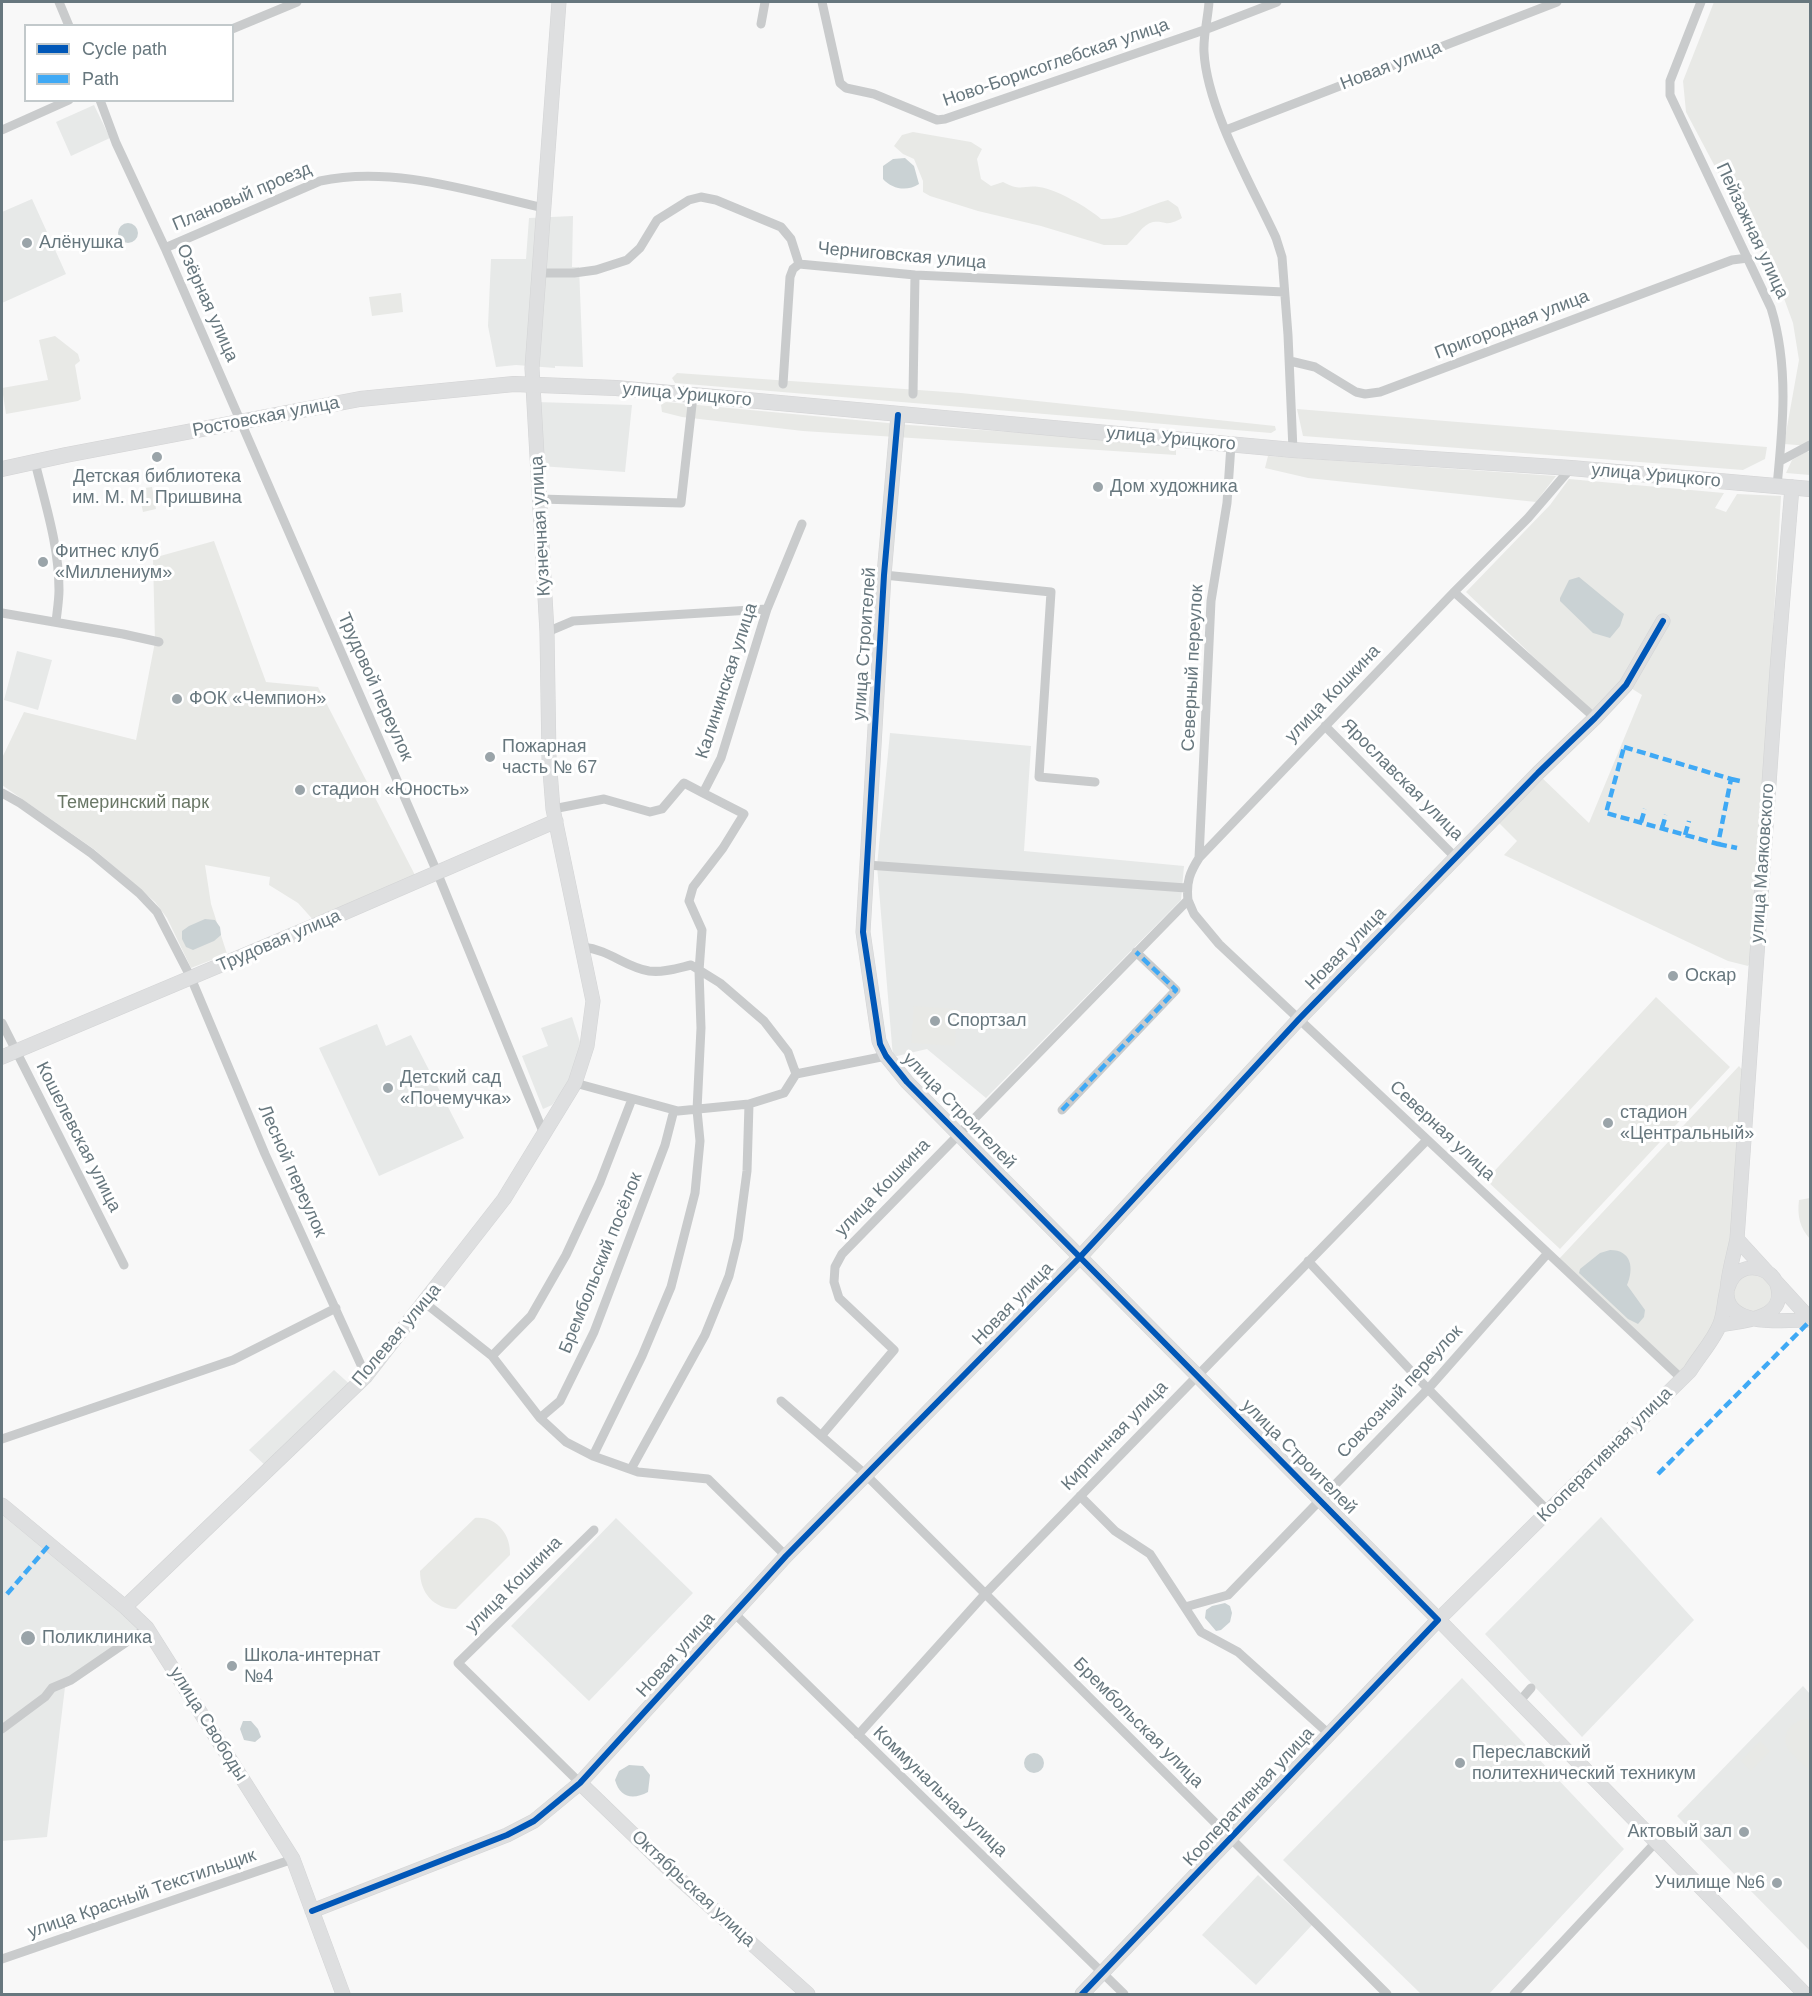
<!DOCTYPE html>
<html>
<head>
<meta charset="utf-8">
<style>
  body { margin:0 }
  #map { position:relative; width:1812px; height:1996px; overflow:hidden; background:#f8f8f8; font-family:Arial,sans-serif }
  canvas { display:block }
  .frame { position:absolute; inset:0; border:3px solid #67777e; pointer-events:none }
  .legend { position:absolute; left:24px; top:24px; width:210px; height:78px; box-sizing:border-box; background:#fff; border:2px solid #c2c9cb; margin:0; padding:8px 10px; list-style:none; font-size:18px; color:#67777e }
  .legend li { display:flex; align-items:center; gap:12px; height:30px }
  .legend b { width:30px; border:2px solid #c2c9cb }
</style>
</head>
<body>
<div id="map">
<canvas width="1812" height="1996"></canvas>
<div class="frame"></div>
<ul class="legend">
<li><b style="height:8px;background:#0057b8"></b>Cycle path</li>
<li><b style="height:8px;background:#3fa9f5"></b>Path</li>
</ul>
</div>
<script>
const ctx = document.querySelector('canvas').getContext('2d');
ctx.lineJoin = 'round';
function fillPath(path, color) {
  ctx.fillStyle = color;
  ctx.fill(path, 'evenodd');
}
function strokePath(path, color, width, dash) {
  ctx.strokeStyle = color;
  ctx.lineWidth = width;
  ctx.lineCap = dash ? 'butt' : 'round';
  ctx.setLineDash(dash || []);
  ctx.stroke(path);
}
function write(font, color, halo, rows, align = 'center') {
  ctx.font = font + ' Arial,sans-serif';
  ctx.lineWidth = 6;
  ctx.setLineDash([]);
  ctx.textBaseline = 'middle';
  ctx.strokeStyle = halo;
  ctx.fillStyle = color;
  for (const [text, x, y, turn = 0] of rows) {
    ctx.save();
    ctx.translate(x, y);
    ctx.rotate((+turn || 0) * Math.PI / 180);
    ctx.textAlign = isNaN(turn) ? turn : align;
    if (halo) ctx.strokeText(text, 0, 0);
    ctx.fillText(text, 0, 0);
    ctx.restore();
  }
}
fillPath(new Path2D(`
  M94,105L110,138L71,156L56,122Z
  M32,199L66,274L2,303V212Z
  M573,216L572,267H579L583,367L555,366V368L516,365L496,367L488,326L491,259H526L529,218Z
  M537,402L632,405L625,472L540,466Z
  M17,651L52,660L38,710L4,700Z
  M890,733L1031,746L1024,851L1184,866L1181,900L986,1098L927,1049L893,1057L877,866Z
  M572,1017L581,1045L570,1081L552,1105L543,1109L522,1056L548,1046L541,1028Z
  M377,1024L386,1046L411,1035L464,1138L379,1176L319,1048Z
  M334,1370L354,1388L269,1469L249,1450Z
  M2,1506L146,1628L65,1687L47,1837L2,1841Z
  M1601,1517L1694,1620L1582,1737L1485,1634Z
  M616,1518L693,1593L589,1701L511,1626Z
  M1462,1678L1624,1849L1489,1994H1421L1283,1860Z
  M1803,1686L1810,1694V1951L1677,1816Z
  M1258,1875L1312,1925L1256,1985L1202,1935Z`), '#e7e9e8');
fillPath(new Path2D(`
  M1714,2H1810V446L1784,444L1799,360L1793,323L1782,293L1686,112L1683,81Z
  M913,132L971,142L982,149L977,159L981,179L991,186L1003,182C1022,192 1022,185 1039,187C1056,189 1089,208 1101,219C1124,220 1145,206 1168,200L1178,207L1182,218C1164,228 1167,220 1153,222C1143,224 1135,238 1127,245H1104L1041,226L978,211L930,196L923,192V181L914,159L903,154L894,146L902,135Z
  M401,293L403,312L372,316L369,297Z
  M55,336L78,354L80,361L75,365L81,399L78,401L6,414L2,388L48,380L39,340Z
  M677,373L961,393L1275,426L1276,430L1271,433L675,383L672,378Z
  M666,402L909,425L1168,443L1176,448V455L803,431L682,417L662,412L661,405Z
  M1297,409L1767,447L1765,459L1743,470L1303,436Z
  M1807,451L1810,452V475L1786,473L1792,460Z
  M1268,456L1556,476L1536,502L1308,478L1265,468Z
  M1569,479L1724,493L1715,508L1726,512L1737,494L1781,496L1760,845L1750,963L1748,966L1728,961L1504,855L1517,841L1495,819L1538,774L1589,823L1642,695L1626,685L1594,715L1466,592L1550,505Z
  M152,487L156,509L143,512L138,489Z
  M214,541L266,682L318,687L417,879L316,923L298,903L269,885L270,877L205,865L211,904L227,954L191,968L167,918L155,902L95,850L2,785V758L24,712L136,740L155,642L153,558Z
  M1656,997L1730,1067L1560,1249L1486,1180Z
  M914,1006L957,1009L955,1046L911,1043Z
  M1739,1066L1745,1073L1733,1239L1717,1324L1681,1374L1559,1259Z
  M1810,1198V1239C1800,1228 1797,1216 1799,1200Z
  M1766,1273L1776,1299L1761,1316L1732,1305L1731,1283L1737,1275Z
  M475,1518C497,1516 511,1535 510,1555L456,1609C434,1609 420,1593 420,1571Z
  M1807,1719H1810V1771C1804,1764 1795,1758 1789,1750C1779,1735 1792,1720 1807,1719Z
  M1760,1741L1770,1751L1751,1771L1741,1761Z`), '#e8e9e6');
fillPath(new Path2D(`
  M905,158L914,166L919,184C907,192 892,189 883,179V166L893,159Z
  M118 233a10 10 0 1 1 20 0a10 10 0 1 1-20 0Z
  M1579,577L1624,614L1620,626L1610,638L1593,633L1560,601V598L1569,580Z
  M205,919L215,920L220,927L221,935L214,941L193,950L186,947L182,939V931L189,926Z
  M1610,1250C1632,1250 1634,1269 1627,1285L1645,1310L1644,1317L1638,1324L1628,1319L1579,1273L1580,1269L1600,1253Z
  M1225,1603L1230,1606L1232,1613L1230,1622L1221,1630L1216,1631L1205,1618L1206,1610L1212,1606Z
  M243,1721H251L258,1729L261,1737L255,1742L244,1740L240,1729Z
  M1024 1763a10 10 0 1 1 20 0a10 10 0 1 1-20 0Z
  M629,1765L643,1766L650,1775L648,1792C633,1800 620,1798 615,1780L619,1771Z`), '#cad2d4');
const secondary = new Path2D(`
  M898,415L884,575L863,932L879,1041L886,1056L907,1082L1434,1615L1805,1994
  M1792,487L1777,670L1737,1239C1734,1255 1726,1280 1727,1296C1730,1328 1788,1320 1810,1320
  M2,1057L316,925L556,821
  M1737,1239L1810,1319
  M2,1505L125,1607L147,1628L293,1859L343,1994
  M125,1607L366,1376L504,1199L575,1083L587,1046L593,1001L553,809L549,758L547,632L532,368L559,2
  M580,1783L674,1874L808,1994
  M312,1911L507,1835L534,1821L580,1783L786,1556L1080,1257L1299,1019L1538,773L1595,718L1626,685L1663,621
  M1082,1994L1438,1620L1690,1371C1699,1356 1714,1340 1720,1324C1726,1309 1723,1289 1734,1276C1748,1261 1774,1268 1778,1288C1785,1320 1741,1321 1720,1325`);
const primary = new Path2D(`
  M2,469L66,455L360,399L514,384L616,388L1293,450L1571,468L1810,489`);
strokePath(secondary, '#d3d4d5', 15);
strokePath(primary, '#d3d3d4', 16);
strokePath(new Path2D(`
  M59,2L69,26
  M822,2L840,83L846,88L874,94L937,120L945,119L1207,29L1277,2
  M1209,2C1208,18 1203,36 1204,52C1207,109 1252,186 1276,238L1282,257L1288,335L1293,450
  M1701,2L1670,81V95L1771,308C1789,366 1783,426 1777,486
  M761,24L765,2
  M232,29L297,2
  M100,100L116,143L165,248L437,872L544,1134
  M2,130L69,100
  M1226,130L1557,2
  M165,248L320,181C393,165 473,192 544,208
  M539,273H574L596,270L627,260L640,248L657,220L689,200L701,197L716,200L781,227L791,239L799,264L915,275L1284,292
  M1290,361L1315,367L1356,392L1365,394L1380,392L1732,260L1748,258
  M783,384L790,277L793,269L799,264
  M913,394L915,275
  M1780,461L1810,445
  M35,462C45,504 59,545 59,590C59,600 57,612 56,622
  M540,499L681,503L693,396
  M884,575L1051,592L1039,777L1095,782
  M1454,592L1595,718
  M2,613L123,634L159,642
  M547,632L573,621L767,609
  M1325,726L1456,858
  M2,793L20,803L91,853L139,893L157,912L191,978L265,1154L366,1376
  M553,809L604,799L650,812L662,809L684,783L703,793L721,758L767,609L802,524
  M1199,858L1211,601L1227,503L1231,445
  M867,865L1186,888
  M1188,900L1194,914L1219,944L1682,1379
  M583,947C610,950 625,967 649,971C663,973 678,968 691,965L720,983L764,1021L788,1052L796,1074
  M2,1023L124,1265
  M575,1083L678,1111L749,1104L784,1093L796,1074L886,1056
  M1062,1110L1176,990L1136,952
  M1308,1261L1428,1389L1548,1511
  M425,1303L492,1356L540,1418L566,1442L593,1456L638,1472L708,1479L786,1556
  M492,1356L531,1316L566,1255L600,1182L632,1099
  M781,1401L866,1475L1387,1994
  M540,1418L560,1401L594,1332L665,1145L674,1110
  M821,1436L894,1350L839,1298L834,1282L835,1267L842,1254L1188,900C1186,882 1190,872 1199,858L1454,592L1528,518L1571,468
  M2,1439L233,1360L336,1308
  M593,1456L642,1356L671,1287L695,1193L700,1141L697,1110L701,1028L699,971L702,930L689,901L693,887L723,848L744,814L703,793
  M631,1469L705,1335L729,1276L738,1239L747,1171L749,1104
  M1080,1496L1115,1531L1150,1554L1201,1632L1238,1652L1329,1734
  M1185,1607L1228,1595L1428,1389L1548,1253
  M734,1613L1124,1994
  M1518,1703L1531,1688
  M2,1729L45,1697L52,1688L71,1680L147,1628
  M858,1735L985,1594L1427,1140
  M580,1783L458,1663L594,1530
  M2,1959L293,1859
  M1514,1994L1656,1842`), '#c9cbcc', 9);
strokePath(secondary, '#dedfe0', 14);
strokePath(primary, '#dedfe0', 15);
strokePath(new Path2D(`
  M1624,747L1731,779L1718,844L1606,813Z
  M1731,779L1744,782
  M1641,822L1645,809
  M1662,828L1666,815
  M1685,835L1689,821
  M1718,844L1737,848
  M1062,1110L1176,990L1136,952
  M1658,1474L1810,1321
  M7,1594L49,1545`), '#3fa9f5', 4.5, [9, 4.5]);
strokePath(new Path2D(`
  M898,415L884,575L863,932L880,1044L886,1056L907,1082L1438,1620L1082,1994
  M312,1911L507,1835L534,1821L580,1783L786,1556L1080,1257L1299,1019L1538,773L1595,718L1626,685L1663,621`), '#0057b8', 6);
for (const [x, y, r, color] of [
  [27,243,6,"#9aa4a9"],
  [157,457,6,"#9aa4a9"],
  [1098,487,6,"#9aa4a9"],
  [43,562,6,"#9aa4a9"],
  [177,699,6,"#9aa4a9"],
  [490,757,6,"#9aa4a9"],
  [300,790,6,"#9aa4a9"],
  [1673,976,6,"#9aa4a9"],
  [935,1021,6,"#9aa4a9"],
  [388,1088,6,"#9aa4a9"],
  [1608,1123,6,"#9aa4a9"],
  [28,1638,8,"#9aa4a9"],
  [232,1666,6,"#9aa4a9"],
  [1460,1763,6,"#9aa4a9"],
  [1744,1832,6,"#9aa4a9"],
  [1777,1883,6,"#9aa4a9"]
]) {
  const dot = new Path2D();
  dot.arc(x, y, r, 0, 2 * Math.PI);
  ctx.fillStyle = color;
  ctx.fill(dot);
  strokePath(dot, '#fff', 2);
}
write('18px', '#67777e', '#fff', [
  ["Ново-Борисоглебская улица",1056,63,-19],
  ["Новая улица",1391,66,-21],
  ["Плановый проезд",242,197,-23],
  ["Пейзажная улица",1752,231,65],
  ["Черниговская улица",902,256,5],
  ["Озёрная улица",207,303,66],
  ["Пригородная улица",1512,325,-21],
  ["улица Урицкого",687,395,5],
  ["Ростовская улица",266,417,-11],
  ["улица Урицкого",1171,439,5],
  ["улица Урицкого",1656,476,5],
  ["Кузнечная улица",541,526,-93],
  ["улица Строителей",865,644,-86],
  ["Северный переулок",1193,668,-87],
  ["Калининская улица",727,681,-72],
  ["Трудовой переулок",375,687,66],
  ["улица Кошкина",1333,694,-46],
  ["Ярославская улица",1402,780,45],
  ["улица Маяковского",1763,863,-86],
  ["Трудовая улица",279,941,-23],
  ["Новая улица",1346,949,-46],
  ["улица Строителей",959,1111,46],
  ["Северная улица",1442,1131,43],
  ["Кошелевская улица",78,1137,63],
  ["Лесной переулок",292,1171,66],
  ["улица Кошкина",883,1188,-46],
  ["Брембольский посёлок",601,1263,-68],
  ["Новая улица",1013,1304,-46],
  ["Полевая улица",397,1335,-50],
  ["Совхозный переулок",1400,1392,-47],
  ["Кирпичная улица",1115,1436,-46],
  ["Кооперативная улица",1605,1455,-45],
  ["улица Строителей",1299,1457,45],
  ["улица Кошкина",514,1585,-45],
  ["Новая улица",676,1655,-48],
  ["Брембольская улица",1138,1723,45],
  ["улица Свободы",208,1724,58],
  ["Коммунальная улица",940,1792,44],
  ["Кооперативная улица",1249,1797,-47],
  ["Октябрьская улица",693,1889,43],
  ["улица Красный Текстильщик",142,1894,-19]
]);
write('18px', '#67777e', '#fff', [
  ["Алёнушка",39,243],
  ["Детская библиотека",157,477,"center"],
  ["им. М. М. Пришвина",157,498,"center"],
  ["Дом художника",1110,487],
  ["Фитнес клуб",55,552],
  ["«Миллениум»",55,573],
  ["ФОК «Чемпион»",189,699],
  ["Пожарная",502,747],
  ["часть № 67",502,768],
  ["стадион «Юность»",312,790],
  ["Оскар",1685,976],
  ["Спортзал",947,1021],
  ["Детский сад",400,1078],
  ["«Почемучка»",400,1099],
  ["стадион",1620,1113],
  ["«Центральный»",1620,1134],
  ["Поликлиника",42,1638],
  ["Школа-интернат",244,1656],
  ["№4",244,1677],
  ["Переславский",1472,1753],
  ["политехнический техникум",1472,1774],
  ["Актовый зал",1732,1832,"right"],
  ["Училище №6",1765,1883,"right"]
], 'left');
write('18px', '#6a7766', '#fff', [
  ["Темеринский парк",133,803]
]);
</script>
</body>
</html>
